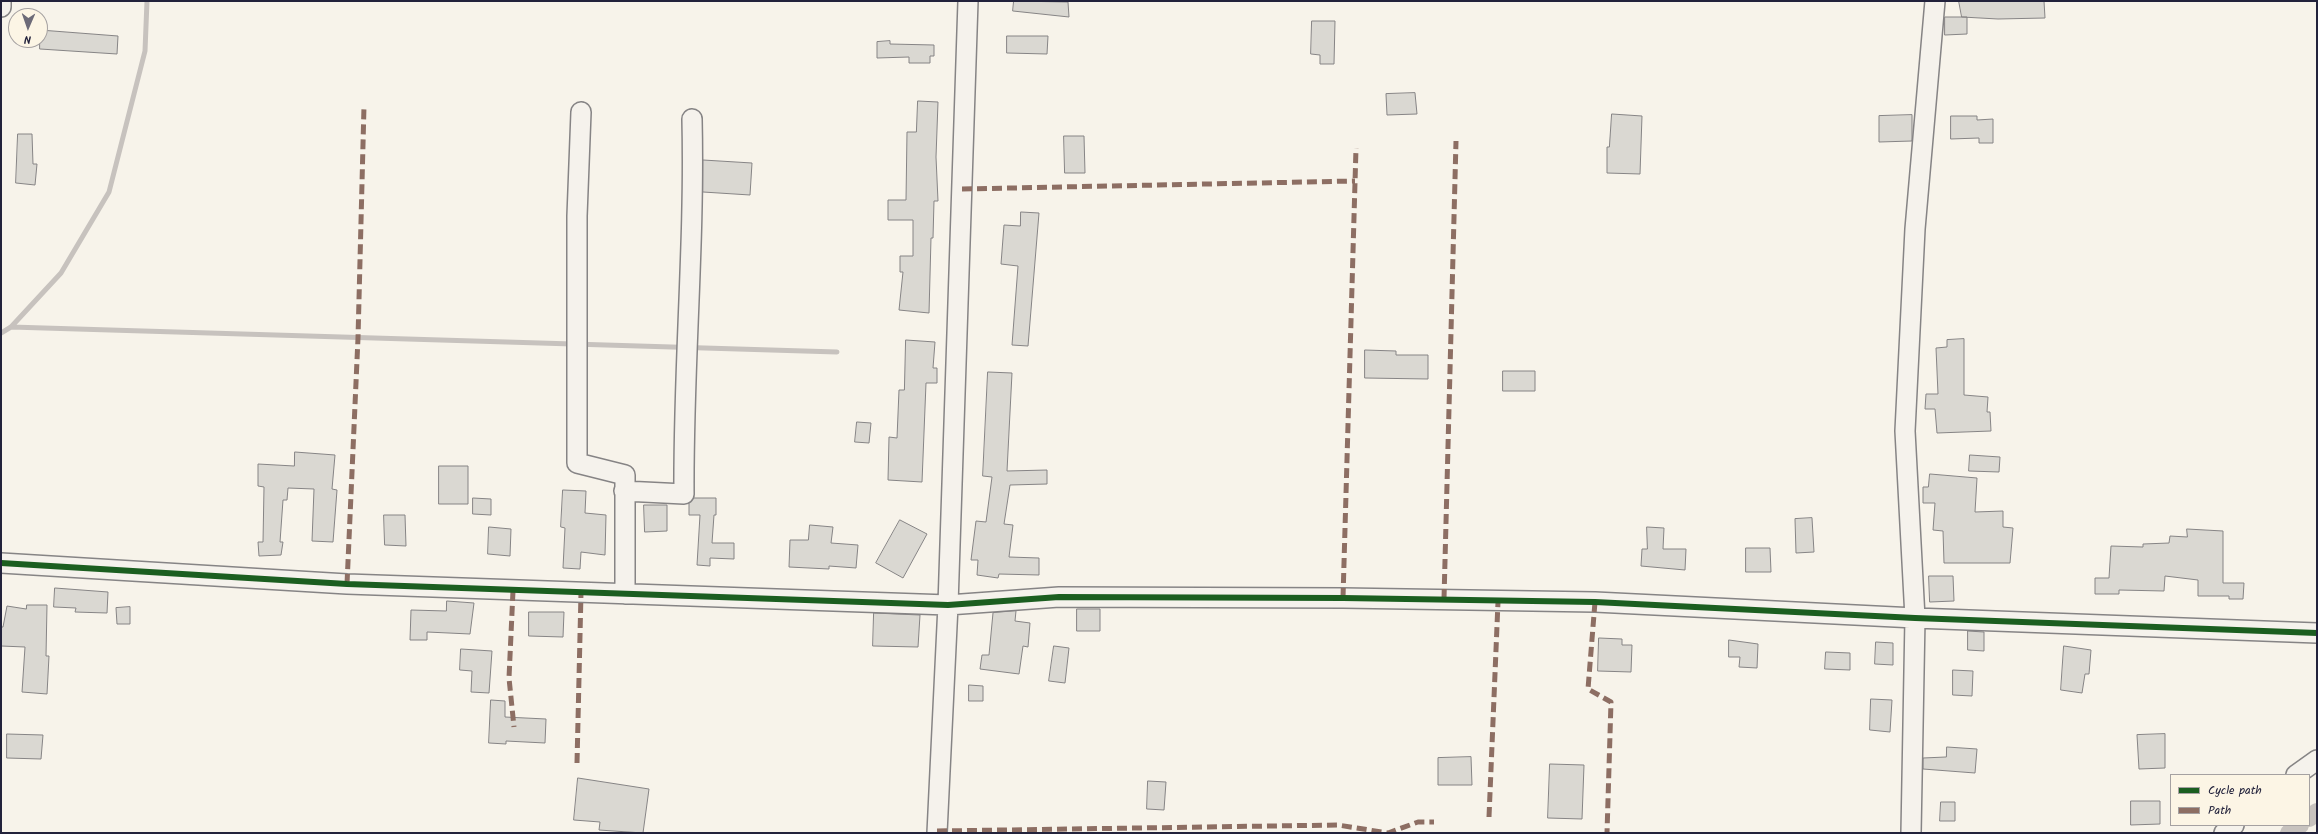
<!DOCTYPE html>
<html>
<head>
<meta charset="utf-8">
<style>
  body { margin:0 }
  #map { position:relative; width:2318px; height:834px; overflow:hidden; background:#f7f3ea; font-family:Kalam,sans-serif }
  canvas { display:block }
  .frame { position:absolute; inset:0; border:2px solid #22223b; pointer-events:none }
  .legend { position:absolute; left:2170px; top:774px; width:140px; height:52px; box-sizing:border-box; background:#fcf5e5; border:1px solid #a5a1a1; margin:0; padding:5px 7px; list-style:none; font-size:12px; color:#22223b }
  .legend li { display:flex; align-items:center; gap:8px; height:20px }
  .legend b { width:20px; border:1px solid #a5a1a1 }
  .north { position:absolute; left:8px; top:8px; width:40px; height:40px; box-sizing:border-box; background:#fcf5e5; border:1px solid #a5a1a1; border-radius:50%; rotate:182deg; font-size:11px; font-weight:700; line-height:16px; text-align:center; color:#22223b }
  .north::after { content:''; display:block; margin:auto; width:14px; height:18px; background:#6d6b78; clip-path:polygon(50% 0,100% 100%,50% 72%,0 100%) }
</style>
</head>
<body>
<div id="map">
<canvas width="2318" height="834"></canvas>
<div class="frame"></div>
<ul class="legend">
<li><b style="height:5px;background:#1b5e20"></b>Cycle path</li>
<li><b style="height:5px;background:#8d6e63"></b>Path</li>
</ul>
<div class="north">N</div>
</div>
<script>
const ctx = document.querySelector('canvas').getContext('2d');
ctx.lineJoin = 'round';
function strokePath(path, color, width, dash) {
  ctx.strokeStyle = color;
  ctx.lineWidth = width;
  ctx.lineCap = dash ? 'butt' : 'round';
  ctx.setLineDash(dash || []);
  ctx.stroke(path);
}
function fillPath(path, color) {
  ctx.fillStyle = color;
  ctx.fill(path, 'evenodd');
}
strokePath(new Path2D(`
  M11,327L837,352
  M1,333L11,327L61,273L109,192L145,51L147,1`), '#c7c2be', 5);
strokePath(new Path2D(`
  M2309,818L2317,812
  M2289,833L2300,825`), '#c7c2be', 18);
const building = new Path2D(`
  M1014,1L1068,2L1069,17L1013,11Z
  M1959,1H2044L2045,18L1998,19L1962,17Z
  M1945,17H1967V34L1945,35Z
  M1312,21H1335L1334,64H1320V55L1311,54Z
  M40,30L118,36L117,54L40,49Z
  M1007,36H1048L1047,54L1007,53Z
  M890,41V44L934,45V56H930V63H909V57L877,58V42Z
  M1415,93L1417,114L1387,115L1386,94Z
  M918,101L938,102L936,157L938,201H934L933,238H931L929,313L899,310L903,272H900V256H913V220H888V200H906L907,132H916Z
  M1612,114L1642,116L1640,174L1607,173V147H1609Z
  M1912,115V141L1879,142V116Z
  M1951,116H1977V120L1993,119V143H1979V138L1951,139Z
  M18,134H32L33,164H37L35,185L16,183Z
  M1064,136H1084L1085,173H1065Z
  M703,160L752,163L750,195L703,192Z
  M1021,212L1039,213L1028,346L1012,345L1018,266L1001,264L1004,225L1020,226Z
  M1964,339V395L1988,397L1987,412H1990L1991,431L1937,433L1935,409H1925L1926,394H1938L1936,348L1947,347V340Z
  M906,340L935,342L933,368H937V383H926L922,482L888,480L889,437L897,438L899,390H904Z
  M1365,350L1396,351V355H1428V379L1365,378Z
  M1503,371H1535V391H1503Z
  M988,372L1012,373L1007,471L1047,470V484L1010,485L1004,524L1013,525L1009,557L1039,558V575L999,574L998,578L977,575L978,560H971L976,521L986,522L992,477L983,476Z
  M857,422L871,423L869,443L855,442Z
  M295,452L335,455L332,489L337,490L333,542L312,541L314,489L288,488L287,500H283L280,542H283L281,555L259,556L258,542H263L264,487L258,486V464L294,466Z
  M1970,455L2000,457L1999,472L1969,471Z
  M439,466H468V504H439Z
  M1930,474L1977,478L1975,512L2003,511V527L2013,528L2010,563H1944L1943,531L1933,530L1935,503H1923V487H1928Z
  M563,490L586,491L585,513L606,515L605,555L581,552L580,569L563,568L565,528L561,527Z
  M473,498L491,499V515L473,514Z
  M694,498H716V515H714L712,543H734V559L710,558V566L697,565L700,515H689V504Z
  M644,505H667V531L645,532Z
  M384,515H405L406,546L385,545Z
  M1812,518L1814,552L1796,553L1795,519Z
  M900,520L927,534L903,578L876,563Z
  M810,525L833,527L831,543L858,545L856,568L829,566V569L789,567L790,540H808Z
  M489,527L511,529L510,556L488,554Z
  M1647,527L1664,528L1663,549H1686L1685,570L1641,566L1642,549H1647Z
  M2187,529L2223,531V583H2244L2243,599H2229V596H2198V580L2165,576L2164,591L2119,590V594H2095V578H2109L2111,546L2143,547V544L2169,543L2170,536L2187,537Z
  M1746,548H1770L1771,572H1746Z
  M1929,576H1953L1954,601L1930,602Z
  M55,588L108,592L107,613L75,612L76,608L54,607Z
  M447,601L474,603L470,634L427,632V640H410L411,610L446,611Z
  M27,605H47L46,656H49L47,694L22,692L25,647L1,646V627H3L7,606L26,609Z
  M130,607V624H117L116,608Z
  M1077,609H1100V631H1077Z
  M1016,611L1015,621L1030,623L1028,647L1023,646L1019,674L980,669L982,655H989L993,613Z
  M529,612H564L563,637L529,636Z
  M874,613L920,615L918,647L873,646Z
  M1968,631L1984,632V651L1968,650Z
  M1599,638L1622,639V645H1632L1631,672L1598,671Z
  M1729,640L1758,644L1757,668L1739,667L1740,657H1729Z
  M1876,642L1893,643V665L1875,664Z
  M1054,646L1069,648L1065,683L1049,681Z
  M2064,646L2091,650L2089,674H2085L2082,693L2061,690Z
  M461,649L492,651L489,693L471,692L472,671L460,670Z
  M1826,652L1850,653V670L1825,669Z
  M1953,670L1973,671L1972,696L1953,695Z
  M969,685L983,686V701H969Z
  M1871,699L1892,700L1890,732L1870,730Z
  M491,700L505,701V717L546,719L545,743L506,741V744L489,743Z
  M7,734L43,735L41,759L7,758Z
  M2165,734V768L2139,769L2137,735Z
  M1947,747L1977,749L1975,773L1923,769V758L1946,757Z
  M1471,757L1472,785H1438V758Z
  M1550,764L1584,765L1582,819L1548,818Z
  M578,778L649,789L643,833L599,830L600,822L574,820Z
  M1148,781L1166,782L1164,810L1147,809Z
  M2131,801H2160V824L2131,825Z
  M1941,802H1955V821H1940Z`);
fillPath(building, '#dad8d2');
strokePath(building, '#868485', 1);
const street = new Path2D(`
  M1,7V1
  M581,112L577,216V463L625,475V594
  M624,491L684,494C683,369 695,244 692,119
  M1,563L347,584L948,605L1059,597L1343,598L1595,602L1915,618L2317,633
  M2296,775L2317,760
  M937,833L948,605L968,1
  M1911,833L1915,618L1905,431L1915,229L1935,1
  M2224,833L2234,825`);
strokePath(street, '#868485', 22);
strokePath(street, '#f5f2ec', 19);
strokePath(new Path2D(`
  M962,189L1355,181
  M347,584L358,338L364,106
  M513,591L509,678L514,727
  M1343,598L1356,148
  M1444,599L1456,141
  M1595,602L1588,689L1611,702L1607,833
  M577,763L581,593
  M1489,817L1498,602
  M937,831L1338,825L1388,833L1418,822H1434`), '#8d6e63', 5, [10, 5]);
strokePath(new Path2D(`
  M1,563L347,584L948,605L1059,597L1343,598L1595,602L1915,618L2317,633`), '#1b5e20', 6);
</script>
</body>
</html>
